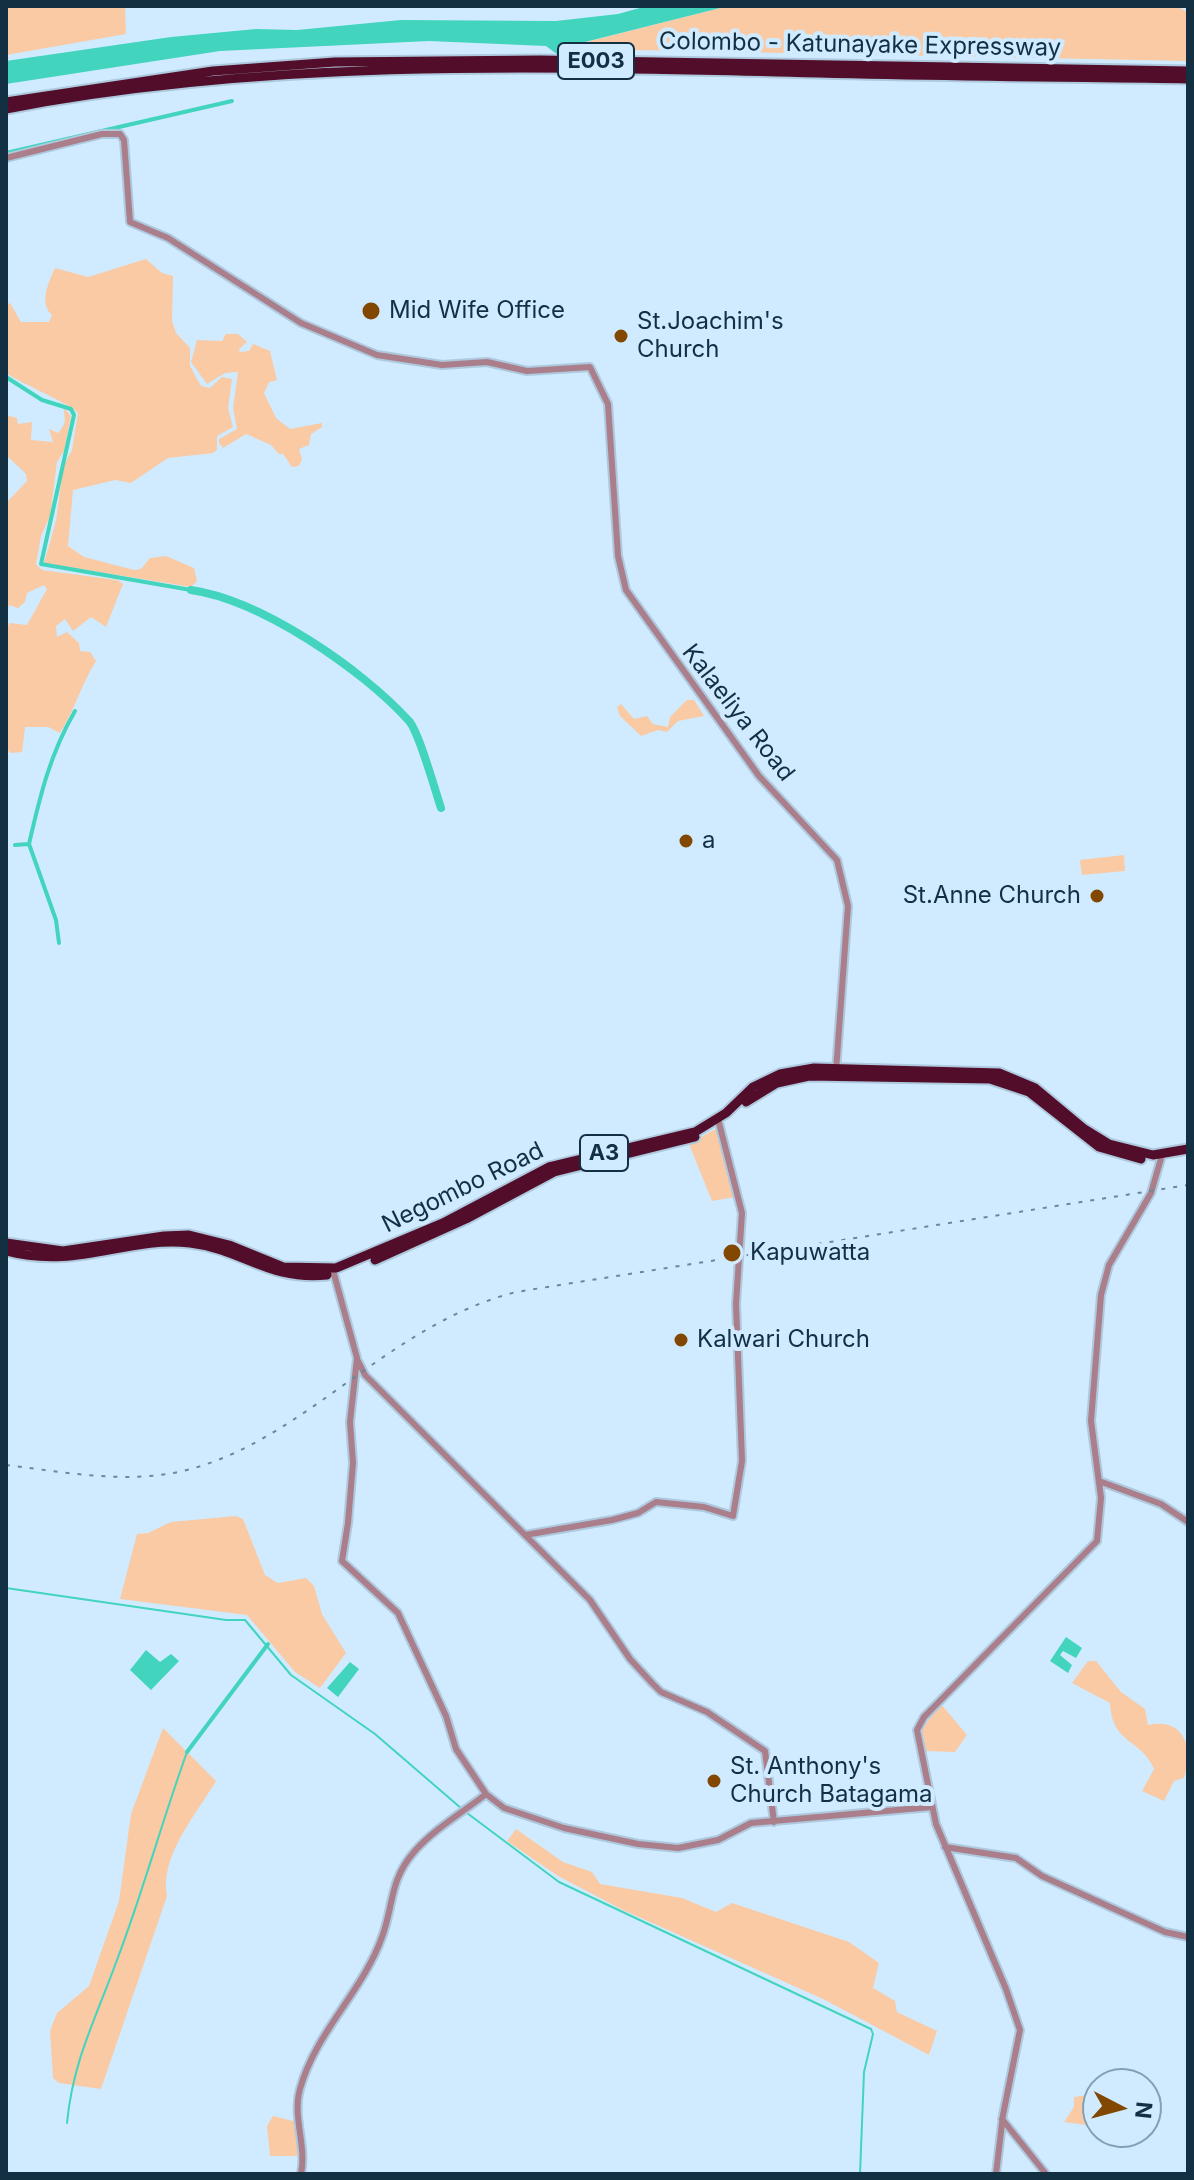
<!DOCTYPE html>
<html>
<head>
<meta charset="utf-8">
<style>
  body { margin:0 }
  #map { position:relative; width:1194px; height:2180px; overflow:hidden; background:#d0ebff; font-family:Inter,sans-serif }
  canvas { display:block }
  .frame { position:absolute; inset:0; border:8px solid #132f42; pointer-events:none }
  .north { position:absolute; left:1082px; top:2068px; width:80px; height:80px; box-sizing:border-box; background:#d0ebff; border:2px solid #84a0b3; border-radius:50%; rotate:96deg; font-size:22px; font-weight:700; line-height:32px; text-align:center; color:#132f42 }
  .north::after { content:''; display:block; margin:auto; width:28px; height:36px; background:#824700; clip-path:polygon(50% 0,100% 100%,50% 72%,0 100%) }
</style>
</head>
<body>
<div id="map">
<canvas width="1194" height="2180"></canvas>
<div class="frame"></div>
<div class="north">N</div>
</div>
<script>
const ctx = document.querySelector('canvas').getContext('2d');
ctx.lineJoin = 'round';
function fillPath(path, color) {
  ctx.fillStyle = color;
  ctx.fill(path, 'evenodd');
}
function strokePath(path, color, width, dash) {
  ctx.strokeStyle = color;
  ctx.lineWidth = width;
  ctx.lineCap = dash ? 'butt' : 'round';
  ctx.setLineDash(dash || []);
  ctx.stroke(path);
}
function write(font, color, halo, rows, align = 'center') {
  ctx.font = font + ' Inter,sans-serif';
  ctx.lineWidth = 8;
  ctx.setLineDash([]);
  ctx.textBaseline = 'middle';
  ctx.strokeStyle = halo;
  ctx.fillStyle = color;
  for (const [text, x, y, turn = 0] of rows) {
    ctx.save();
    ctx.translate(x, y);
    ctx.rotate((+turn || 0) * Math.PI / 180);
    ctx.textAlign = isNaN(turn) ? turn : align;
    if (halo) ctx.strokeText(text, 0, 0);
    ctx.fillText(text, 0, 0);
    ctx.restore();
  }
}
fillPath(new Path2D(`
  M125,6L126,34L6,55V7Z
  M728,6H1176L1188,12V61L585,49L582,43Z
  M146,259L162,273L173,276L172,321L176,333L190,348V366L201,386L210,388L222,377L232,379L228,408L233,427L217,436V450L213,453L168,458L131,483L115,480L73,490L68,546L84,557L134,570L141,569L150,558L166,556L194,568L197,581L191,587L44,563L56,521L63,467L72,450L78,413C71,404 22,384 6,373V305L10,303L21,322H49L52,315C39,304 48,283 55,268L88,277Z
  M226,334H238L247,342L239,349L240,352L249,351L253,344L270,351L277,380L269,382L264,393L276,418L290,429L322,423V427L311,434L309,445L299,449L302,459L299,466L292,467L283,454H279L271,445L246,434L223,448L219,443V439L237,429L233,408L238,372L225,373L207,384L191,362L197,340L222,341Z
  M64,408L71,416L64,451L57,462L50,516L41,536L36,564L42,570L117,580L123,584L106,627L91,617L73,631L65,619L56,626L57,637L67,632L79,643L80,651L90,652L96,661C82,683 75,709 60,733L48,727H25L22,752L11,753L6,749V629L10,623L27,625L47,589L44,585L27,593L25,602L18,608L9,605L6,617L8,501L27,481L26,474L7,456L6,415L17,418L18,424L32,422L31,440L53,442L49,429L58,433C68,422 64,419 64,408Z
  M687,700H694L704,716L678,721L667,732L658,730L641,736L620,716L617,707L621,704L634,719L647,716L653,724L668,727L670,717Z
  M1124,855L1125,871L1082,875L1080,860Z
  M717,1128L735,1197L712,1201L689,1144Z
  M236,1516L243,1519L265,1575L278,1583L306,1578L314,1586L322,1614L346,1653L320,1688L295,1672L247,1615L120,1599L137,1534L148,1533L171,1522Z
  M1088,1661H1096L1121,1692L1145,1709L1148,1725C1184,1717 1194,1747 1184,1778L1174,1781L1164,1801L1142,1791L1154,1769C1141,1738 1112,1745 1110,1703L1072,1683Z
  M941,1704L967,1735L955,1752L926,1751L922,1729Z
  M163,1728L216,1781C197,1813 159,1857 167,1896L101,2089L59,2083L53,2078L50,2031L57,2013L89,1986L119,1901L131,1814Z
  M516,1829L563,1862L592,1872L600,1884L682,1898L716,1912L732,1903L849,1942L879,1963L873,1988L895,2001L897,2012L937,2031L929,2055L823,1999L623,1910L558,1876L507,1841Z
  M1089,2095H1098V2130L1094,2126L1064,2122L1074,2107V2097Z
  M273,2116L297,2122L300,2156H270L267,2126Z`), '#f9caa4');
fillPath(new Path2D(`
  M647,6H728L569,46L558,55L546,46L429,41L220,51L6,84V61L171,37L256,29L297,30L401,20L556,21L618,14Z
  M1066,1637L1082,1648L1076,1658L1063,1651L1060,1655L1072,1665L1068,1673L1050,1661Z
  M146,1650L160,1662L171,1654L179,1661L151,1690L130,1670Z
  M350,1662L359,1669L338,1697L327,1688Z`), '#42d4bd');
strokePath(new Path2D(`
  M6,1588L226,1620H245L291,1675L375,1734L462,1809
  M467,1813L559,1882L871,2029L873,2034L864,2072L860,2174
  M67,2123C73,2060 96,2018 117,1960C143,1892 162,1821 187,1752`), '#42d4bd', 2);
strokePath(new Path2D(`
  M6,153L232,101
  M6,377L42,400L71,409L74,415L41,564L191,590
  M29,844C40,796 50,754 75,711
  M15,845L29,844L56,920L59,943
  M187,1752L268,1644`), '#42d4bd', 4);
strokePath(new Path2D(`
  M191,590C261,600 362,669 409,721C419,732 435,790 441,808`), '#42d4bd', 8);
const minor = new Path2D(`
  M6,158L102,134H120L124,140L130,222L168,238L301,323L377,355L442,365L487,362L527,371L590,367L608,404L618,556L626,590L759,776L837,860L848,906L836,1071
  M334,1274L357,1358L350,1422L353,1463L348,1523L342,1561L398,1613L446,1716L456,1749L486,1794L504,1808L564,1828L638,1844L678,1848L718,1840L751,1823L931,1807
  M358,1361L365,1375L590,1600L630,1659L652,1683L661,1692L707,1712L765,1751L774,1822
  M1099,1481L1161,1504L1188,1522
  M525,1535L612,1520L638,1513L656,1502L704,1507L733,1516L742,1461L736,1304L742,1213L718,1119
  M945,1847L1016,1858L1042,1876L1165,1932L1188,1937
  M1002,2119L1046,2174
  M301,2174C307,2146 292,2117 300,2089C315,2033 363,1991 382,1937C394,1905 389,1881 414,1852C434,1829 462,1813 486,1794
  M996,2174L1003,2115L1020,2030L1006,1989L936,1824L917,1730L924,1717L1097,1541L1101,1498L1091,1421L1101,1295L1109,1265L1151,1193L1162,1155`);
const highway = new Path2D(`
  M6,102L213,71L335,62L540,60L1188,71
  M6,109C261,60 519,66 777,72C914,76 1051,77 1188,79
  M746,1102L777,1083L809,1076L990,1079L1029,1092L1099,1147L1141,1159
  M6,1243L63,1251L164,1236L189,1235L229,1245L283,1267L336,1268L443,1223L549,1167L695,1132L726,1113L753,1087L780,1074L814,1068L999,1073L1035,1088L1083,1128L1109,1144L1153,1155L1188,1149
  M6,1251C78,1270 126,1236 190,1243C243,1249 268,1281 327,1275
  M375,1260L466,1219L554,1172L695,1137`);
strokePath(minor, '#aec9dd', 10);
strokePath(highway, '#aec9dd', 13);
strokePath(minor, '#aa7e8b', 6);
strokePath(highway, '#510d2a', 9);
strokePath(new Path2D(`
  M6,1465C65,1472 128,1485 187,1470C307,1439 387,1325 516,1292L1188,1185`), '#6b879a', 2, [4, 8]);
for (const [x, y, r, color] of [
  [371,311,10,"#824700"],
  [621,336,8,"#824700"],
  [686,841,8,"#824700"],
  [1097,896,8,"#824700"],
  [732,1253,10,"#824700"],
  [681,1340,8,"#824700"],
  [714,1781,8,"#824700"]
]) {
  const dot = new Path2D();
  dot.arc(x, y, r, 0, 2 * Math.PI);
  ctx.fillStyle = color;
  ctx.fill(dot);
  strokePath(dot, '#d0ebff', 3);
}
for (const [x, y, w] of [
  [596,61,76],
  [604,1153,48]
]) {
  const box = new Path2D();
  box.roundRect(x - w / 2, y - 18, w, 36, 6);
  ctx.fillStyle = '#d0ebff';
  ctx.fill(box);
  strokePath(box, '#132f42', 2);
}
write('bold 22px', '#132f42', null, [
  ["E003",596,61],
  ["A3",604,1153]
]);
write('24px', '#132f42', '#d0ebff', [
  ["Colombo - Katunayake Expressway",860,45,1],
  ["Kalaeliya Road",738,713,52],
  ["Negombo Road",463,1188,-26]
]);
write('24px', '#132f42', '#d0ebff', [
  ["Mid Wife Office",389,311],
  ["St.Joachim's",637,322],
  ["Church",637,350],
  ["a",702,841],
  ["St.Anne Church",1081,896,"right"],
  ["Kapuwatta",750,1253],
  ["Kalwari Church",697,1340],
  ["St. Anthony's",730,1767],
  ["Church Batagama",730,1795]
], 'left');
</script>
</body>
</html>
